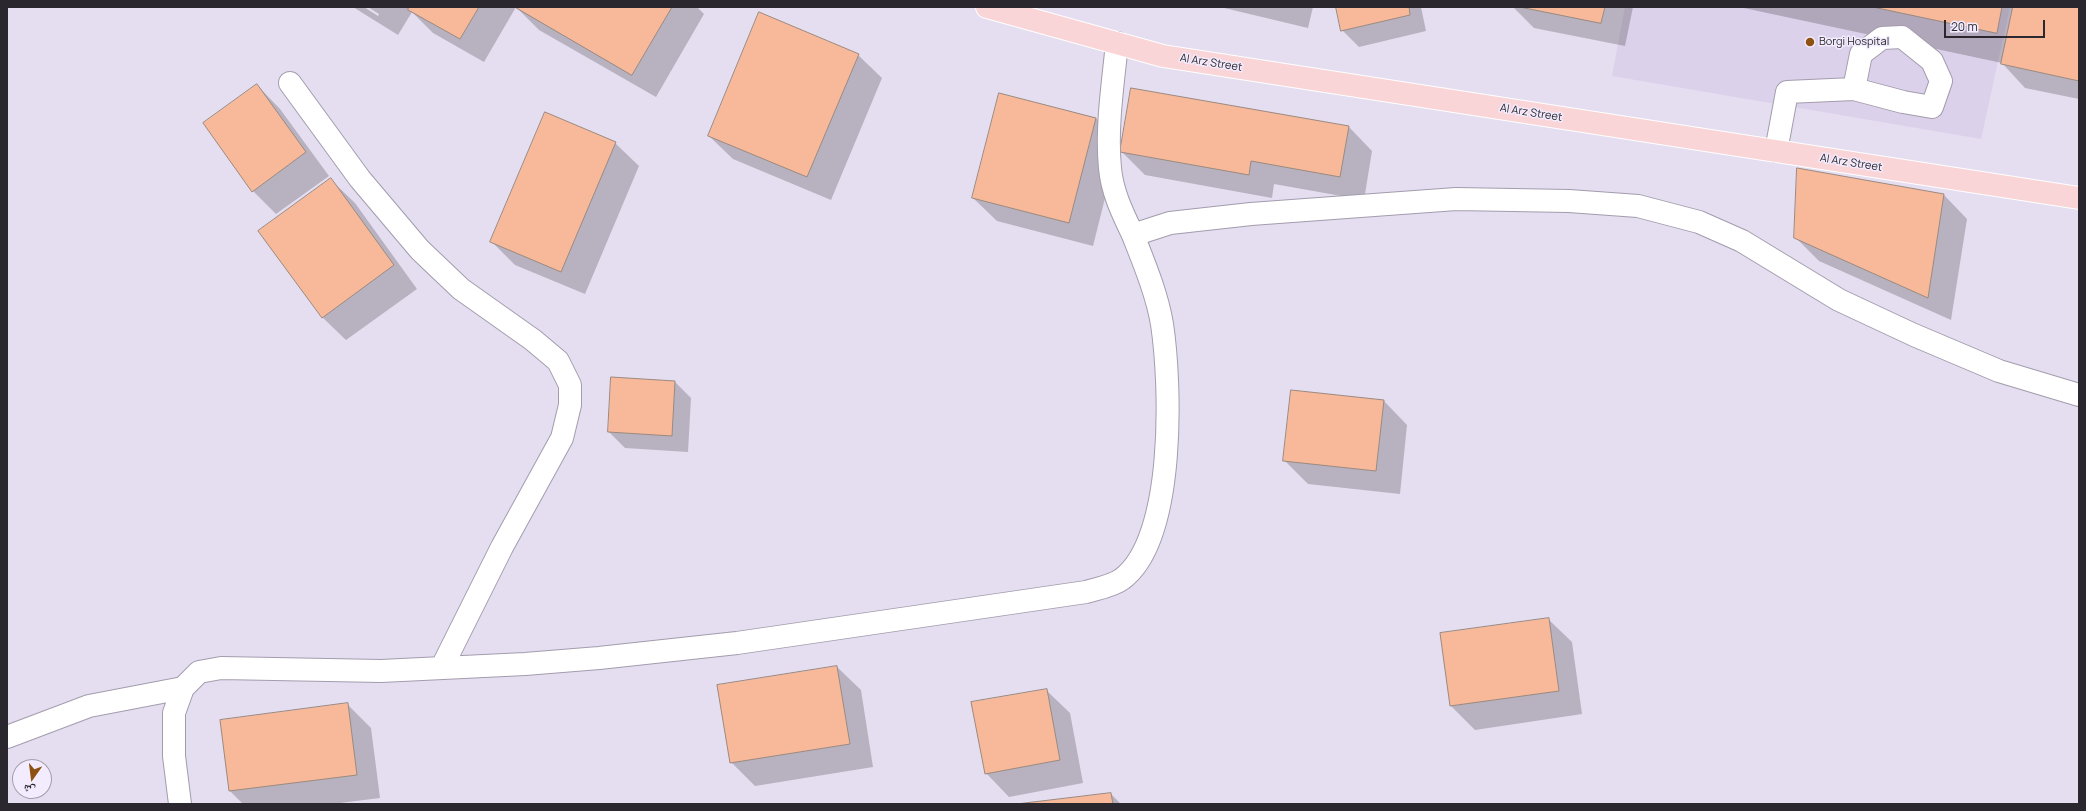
<!DOCTYPE html>
<html>
<head>
<meta charset="utf-8">
<style>
  body { margin:0 }
  #map { position:relative; width:2086px; height:811px; overflow:hidden; background:#e5def0; font-family:Manrope,"Noto Naskh Arabic",sans-serif }
  canvas { display:block }
  .frame { position:absolute; inset:0; border:8px solid #2a282e; pointer-events:none }
  .north { position:absolute; left:12px; top:759px; width:40px; height:40px; box-sizing:border-box; background:#f3ebfe; border:1px solid #a39dab; border-radius:50%; rotate:194deg; font-size:11px; font-weight:700; line-height:16px; text-align:center; color:#2a282e }
  .north::after { content:''; display:block; margin:auto; width:14px; height:18px; background:#8d5211; clip-path:polygon(50% 0,100% 100%,50% 72%,0 100%) }
  .scale { position:absolute; left:1944px; top:20px; width:101px; height:18px; box-sizing:border-box; border:2px solid #2a282e; border-top:0; padding-left:5px; font-size:12px; line-height:14px; white-space:nowrap; color:#2a282e; -webkit-text-stroke:3px #f3ebfe; paint-order:stroke }
</style>
</head>
<body>
<div id="map">
<canvas width="2086" height="811"></canvas>
<div class="frame"></div>
<div class="north">ش</div>
<div class="scale">20 m</div>
</div>
<script>
const ctx = document.querySelector('canvas').getContext('2d');
ctx.lineJoin = 'round';
function fillPath(path, color) {
  ctx.fillStyle = color;
  ctx.fill(path, 'evenodd');
}
function strokePath(path, color, width, dash) {
  ctx.strokeStyle = color;
  ctx.lineWidth = width;
  ctx.lineCap = dash ? 'butt' : 'round';
  ctx.setLineDash(dash || []);
  ctx.stroke(path);
}
function write(font, color, halo, rows, align = 'center') {
  ctx.font = font + ' Manrope,sans-serif';
  ctx.lineWidth = 3;
  ctx.setLineDash([]);
  ctx.textBaseline = 'middle';
  ctx.strokeStyle = halo;
  ctx.fillStyle = color;
  for (const [text, x, y, turn = 0] of rows) {
    ctx.save();
    ctx.translate(x, y);
    ctx.rotate((+turn || 0) * Math.PI / 180);
    ctx.textAlign = isNaN(turn) ? turn : align;
    if (halo) ctx.strokeText(text, 0, 0);
    ctx.fillText(text, 0, 0);
    ctx.restore();
  }
}
fillPath(new Path2D(`
  M1625,7H2010L1981,139L1612,76Z`), '#dcd1ea');
fillPath(new Path2D(`
  M353,7H364L378,16L379,14L368,7H516L484,62L433,33L412,12L398,35Z
  M516,7H697L704,14L656,97L539,30Z
  M1220,7H1313L1308,28Z
  M1337,7H1421L1426,31L1359,47L1342,30Z
  M1513,7H1633L1625,46L1534,28Z
  M1739,7H2079V99L2025,88L2002,63Z
  M858,55L882,78L831,200L733,159L709,136Z
  M257,85L280,109L329,176L276,214L253,191Z
  M1000,94L1096,118L1119,142L1093,246L997,221L973,198Z
  M1349,127L1372,151L1364,200L1274,184L1272,198L1145,175L1121,151Z
  M615,143L639,166L585,294L515,265L491,241Z
  M1798,169L1944,195L1967,219L1951,320L1819,261L1795,237Z
  M331,180L355,203L417,289L346,340L322,317Z
  M675,382L691,398L688,452L625,448L609,432Z
  M1292,391L1384,401L1407,425L1400,494L1308,484L1284,460Z
  M1548,619L1572,642L1582,714L1475,730L1451,706L1441,634Z
  M837,667L861,690L873,767L755,786L731,762Z
  M1046,690L1070,713L1083,783L1009,797L986,773Z
  M347,704L371,728L380,798L332,804H243L230,791Z
  M1111,794L1121,804H1026Z`), '#0003');
const building = new Path2D(`
  M409,7H479L460,39L408,10Z
  M515,7H672L632,75Z
  M1336,7H1409L1410,15L1341,31Z
  M1520,7H1605L1601,23Z
  M1873,7H2002L1997,33Z
  M2013,7H2079V81L2001,64Z
  M759,12L859,54L807,177L708,136Z
  M257,84L306,152L252,192L203,123Z
  M1131,88L1349,126L1340,177L1251,161L1249,175L1120,152Z
  M999,93L1096,118L1069,223L972,198Z
  M545,112L616,142L561,272L490,242Z
  M1797,168L1944,194L1928,298L1794,238Z
  M331,178L394,265L322,318L258,231Z
  M611,377L675,381L672,436L608,432Z
  M1291,390L1384,400L1376,471L1283,461Z
  M1549,618L1559,691L1450,706L1440,633Z
  M837,666L850,744L730,763L717,685Z
  M1047,689L1060,760L985,774L971,702Z
  M348,703L357,775L229,791L220,720Z
  M1111,793L1113,804H1017Z`);
fillPath(building, '#f7b999');
strokePath(building, '#9b897f', 1);
const minor = new Path2D(`
  M1117,43C1113,84 1106,127 1110,168C1112,192 1123,214 1133,235
  M290,83L360,179L420,250L461,289L533,340L558,361L570,385V405L562,438L502,547L442,667
  M1776,151L1787,92L1854,89L1903,102L1932,107L1941,81L1932,61L1902,37L1882,38L1861,54L1854,89
  M7,737L89,706L183,688
  M180,804L174,756V713L183,688L199,672L221,668L381,671L525,664L599,658L737,643L1086,592C1096,589 1113,586 1122,579C1176,539 1171,384 1162,324C1157,294 1144,263 1133,235L1170,223L1251,214L1456,199L1569,201L1638,206L1699,222L1742,241L1839,300L1914,335L1999,371L2079,395`);
const major = new Path2D(`
  M987,7L1163,56L2079,198`);
strokePath(minor, '#a39cad', 24);
strokePath(major, '#fff', 24);
strokePath(minor, '#fff', 22);
strokePath(major, '#fad5d7', 22);
for (const [x, y, r, color] of [
  [1810,42,5,"#8d5211"]
]) {
  const dot = new Path2D();
  dot.arc(x, y, r, 0, 2 * Math.PI);
  ctx.fillStyle = color;
  ctx.fill(dot);
  strokePath(dot, '#f3ebfe', 1.5);
}
write('11px', '#2a282e', '#f3ebfe', [
  ["Borgi Hospital",1819,42]
], 'left');
write('11px', '#2a282e', '#f3ebfe', [
  ["Al Arz Street",1211,63,9],
  ["Al Arz Street",1531,113,9],
  ["Al Arz Street",1851,163,9]
]);
</script>
</body>
</html>
